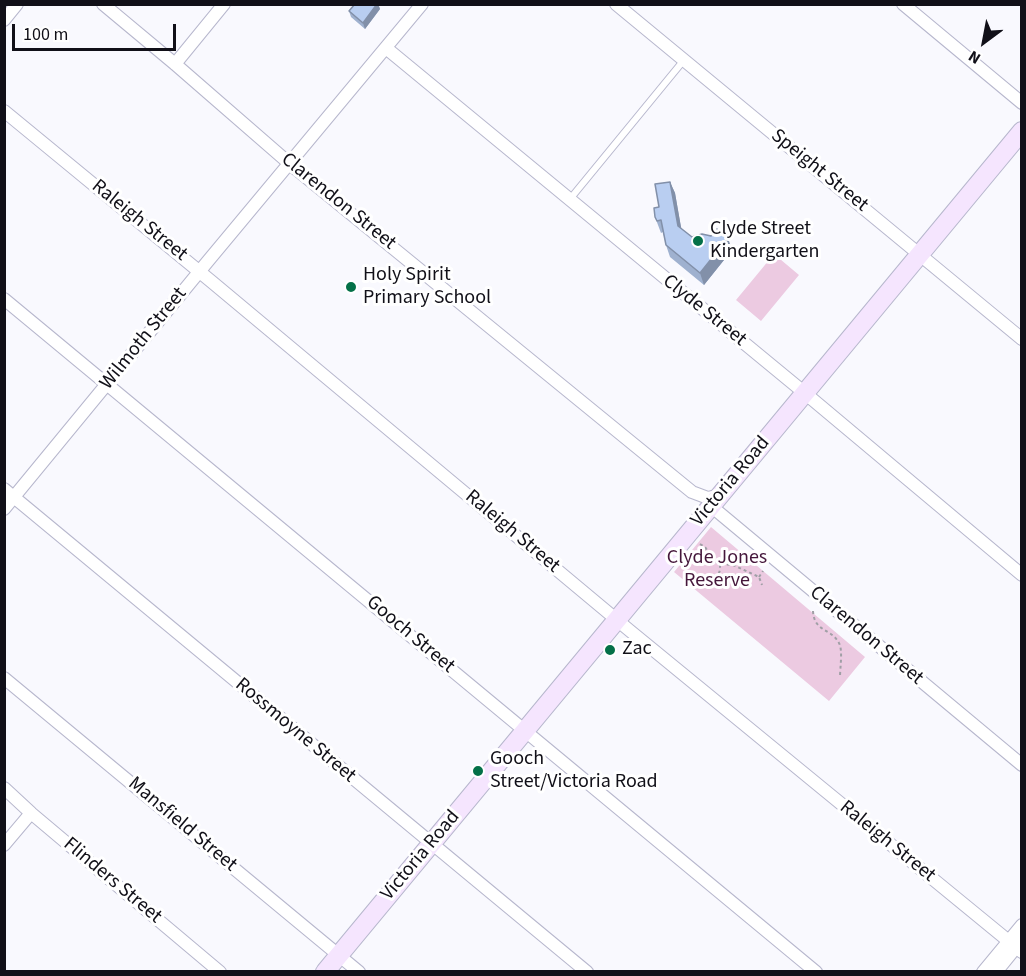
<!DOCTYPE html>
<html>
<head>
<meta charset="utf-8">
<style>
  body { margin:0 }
  #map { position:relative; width:1026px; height:976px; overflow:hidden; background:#f9f9fe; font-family:"Source Sans 3",sans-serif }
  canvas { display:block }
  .frame { position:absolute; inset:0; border:6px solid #111018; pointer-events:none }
  .north { position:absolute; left:954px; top:12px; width:60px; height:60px; -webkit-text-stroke:4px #fff; paint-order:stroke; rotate:212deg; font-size:16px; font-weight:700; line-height:24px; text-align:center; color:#111018 }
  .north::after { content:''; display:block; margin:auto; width:21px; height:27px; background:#111018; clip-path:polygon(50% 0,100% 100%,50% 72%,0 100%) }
  .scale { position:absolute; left:12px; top:24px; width:164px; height:27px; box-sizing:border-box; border:3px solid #111018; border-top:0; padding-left:8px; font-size:18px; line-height:21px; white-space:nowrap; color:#111018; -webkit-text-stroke:4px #fff; paint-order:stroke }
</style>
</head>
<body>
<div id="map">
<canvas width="1026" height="976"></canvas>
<div class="frame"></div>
<div class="north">N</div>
<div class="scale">100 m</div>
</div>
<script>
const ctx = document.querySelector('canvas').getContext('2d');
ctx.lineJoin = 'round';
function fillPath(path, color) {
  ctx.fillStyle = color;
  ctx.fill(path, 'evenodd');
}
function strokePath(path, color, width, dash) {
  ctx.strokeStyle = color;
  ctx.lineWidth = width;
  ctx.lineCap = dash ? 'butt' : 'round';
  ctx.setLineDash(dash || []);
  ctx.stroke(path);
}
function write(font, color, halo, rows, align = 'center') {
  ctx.font = font + ' "Source Sans 3",sans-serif';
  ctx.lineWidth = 6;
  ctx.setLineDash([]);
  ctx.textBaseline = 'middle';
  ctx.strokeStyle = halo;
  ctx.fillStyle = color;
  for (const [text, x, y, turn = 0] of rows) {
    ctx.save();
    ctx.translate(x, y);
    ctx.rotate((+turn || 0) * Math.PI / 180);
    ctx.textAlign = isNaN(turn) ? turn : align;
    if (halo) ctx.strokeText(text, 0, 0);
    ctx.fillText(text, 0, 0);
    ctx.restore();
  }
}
fillPath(new Path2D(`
  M774,254L799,275L761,321L736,300Z
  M711,527L865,657L829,701L674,572Z`), '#eccae1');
const lane = new Path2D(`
  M570,199L684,60`);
const street = new Path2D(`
  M103,4L175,64L290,164L692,492L708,498L720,495
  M616,4L1022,339
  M903,4L1022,103
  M4,20L17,4
  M386,48L806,394L1022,575
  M175,64L224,4
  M4,111L212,282L629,630L1022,952
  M4,299L816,972
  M4,489L587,972
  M711,506L1022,765
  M4,509L208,261L422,4
  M4,678L359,972
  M4,788L31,813L220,972
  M4,845L31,813
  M983,972L1022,925
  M996,972L1022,940`);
const secondary = new Path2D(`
  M325,972C558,692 791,412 1022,131`);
strokePath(lane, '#b7b7cd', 8);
strokePath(street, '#b7b7cd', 14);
strokePath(secondary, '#b7b7cd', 20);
strokePath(new Path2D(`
  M700,544L705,547L714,561L720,564L733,565L759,577L762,585
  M759,577L763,571
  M715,585L720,570V564
  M813,611C814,632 831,628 839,643C843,650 840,668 840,677`), '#a09fa6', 2, [3, 3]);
strokePath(lane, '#fff', 6);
strokePath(street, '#fff', 12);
strokePath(secondary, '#f5e5fe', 18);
fillPath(new Path2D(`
  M378,4L380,9L365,29L351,17L349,11L354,5H353Z
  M670,182L675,193L681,228L692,237L732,250L704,285L670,257L666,245L663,232L661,233L655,217Z`), '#9fb1cf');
fillPath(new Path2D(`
  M377,4H378L380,9L365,29L363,23Z
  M670,182L675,193L683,238L678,226Z
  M728,238L732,250L704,285L700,273Z`), '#8290a9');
const building = new Path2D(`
  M355,4H377L363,23L349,11Z
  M670,182L678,226L692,237L702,234L711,236L717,229L728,238L700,273L666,245L661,220L657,221L655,217L654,208L659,207L655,184Z`);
fillPath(building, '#b9cef1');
strokePath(building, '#8290a9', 1.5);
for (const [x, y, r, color] of [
  [698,241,6,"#047048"],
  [351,287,6,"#047048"],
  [610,650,6,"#047048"],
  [478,771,6,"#047048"]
]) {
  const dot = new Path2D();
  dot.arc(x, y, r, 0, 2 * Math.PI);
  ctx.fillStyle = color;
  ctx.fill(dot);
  strokePath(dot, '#fff', 2);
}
write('20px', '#111018', '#fff', [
  ["Speight Street",819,171,39],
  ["Clarendon Street",338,202,39],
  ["Raleigh Street",139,221,39],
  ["Clyde Street",704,311,39],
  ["Wilmoth Street",144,339,-51],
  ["Victoria Road",731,482,-50],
  ["Raleigh Street",512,532,40],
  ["Gooch Street",410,635,40],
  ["Clarendon Street",866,636,40],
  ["Rossmoyne Street",295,731,40],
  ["Mansfield Street",182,825,40],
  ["Raleigh Street",887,842,39],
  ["Victoria Road",421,856,-50],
  ["Flinders Street",112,881,40]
]);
write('20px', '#111018', '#fff', [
  ["Clyde Street",710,230],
  ["Kindergarten",710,253],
  ["Holy Spirit",363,276],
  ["Primary School",363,299],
  ["Zac",622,650],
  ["Gooch",490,760],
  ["Street/Victoria Road",490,783]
], 'left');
write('20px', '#45173b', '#fff', [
  ["Clyde Jones",717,559],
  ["Reserve",717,582]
]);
</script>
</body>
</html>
